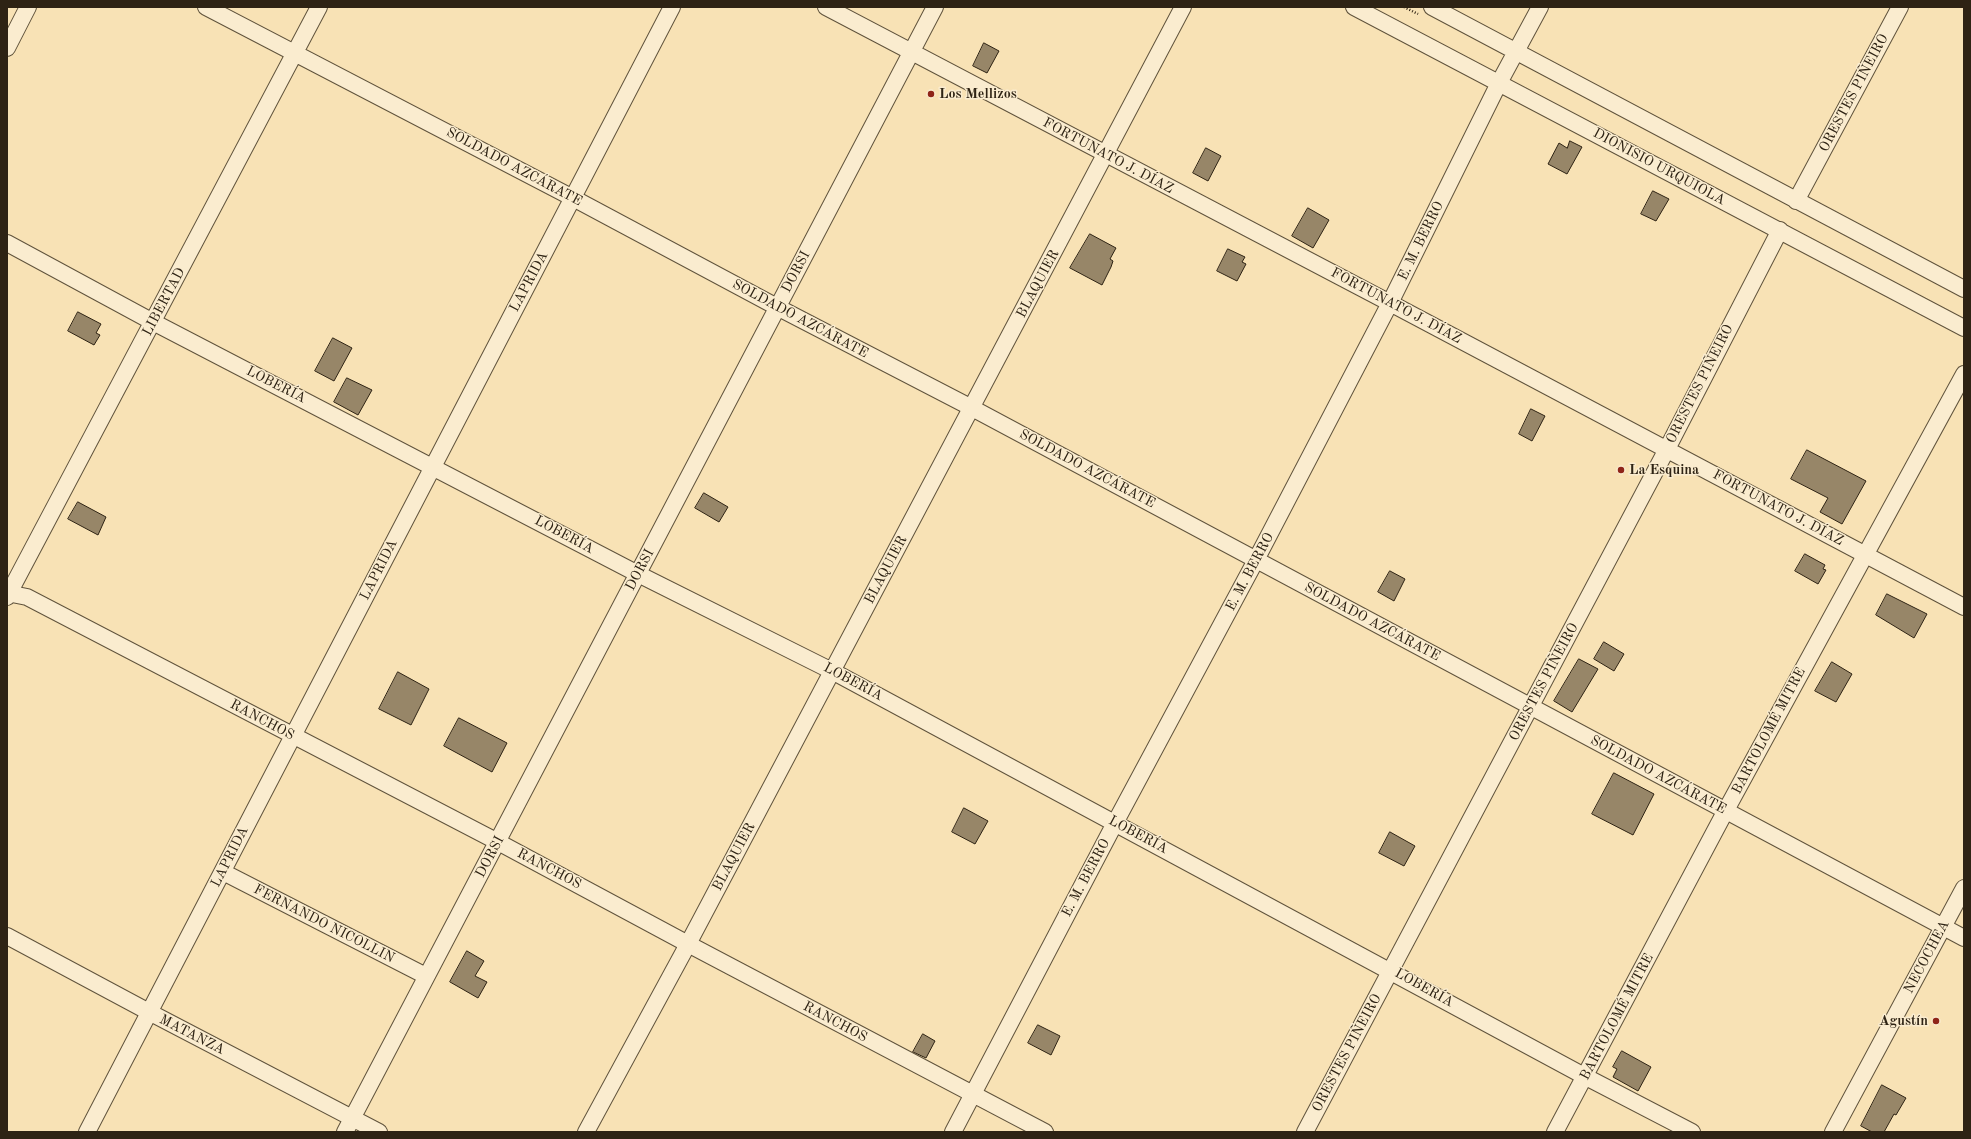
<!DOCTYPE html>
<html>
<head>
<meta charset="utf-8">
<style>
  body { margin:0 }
  #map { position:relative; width:1971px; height:1139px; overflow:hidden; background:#f8e2b5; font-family:"Old Standard TT",serif }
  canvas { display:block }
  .frame { position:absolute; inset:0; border:8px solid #2e2314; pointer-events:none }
</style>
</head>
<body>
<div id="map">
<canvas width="1971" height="1139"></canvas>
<div class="frame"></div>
</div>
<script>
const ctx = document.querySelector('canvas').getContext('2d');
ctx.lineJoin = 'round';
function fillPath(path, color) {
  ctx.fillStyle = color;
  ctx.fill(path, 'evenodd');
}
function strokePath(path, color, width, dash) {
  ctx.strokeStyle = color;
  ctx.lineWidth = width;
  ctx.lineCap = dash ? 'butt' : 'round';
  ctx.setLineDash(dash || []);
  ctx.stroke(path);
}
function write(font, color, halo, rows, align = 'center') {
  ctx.font = font + ' "Old Standard TT",serif';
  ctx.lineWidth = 3;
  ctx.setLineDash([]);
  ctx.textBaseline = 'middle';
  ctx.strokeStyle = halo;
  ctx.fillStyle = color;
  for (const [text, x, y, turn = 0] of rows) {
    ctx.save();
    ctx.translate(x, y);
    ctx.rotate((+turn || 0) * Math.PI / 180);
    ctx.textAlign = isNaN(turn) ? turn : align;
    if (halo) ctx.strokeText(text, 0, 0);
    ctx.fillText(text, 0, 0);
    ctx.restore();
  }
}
const building = new Path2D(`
  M984,43L999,51L987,73L973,66Z
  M1570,141L1582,147L1567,174L1548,164L1559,143L1567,148Z
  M1206,148L1221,156L1208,181L1193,173Z
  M1653,191L1669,199L1656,221L1641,214Z
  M1308,208L1329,220L1313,248L1292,236Z
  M1090,234L1116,248L1110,259L1113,261L1111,267L1102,285L1070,268Z
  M1228,249L1245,257L1242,262L1246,264L1237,281L1217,271Z
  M78,312L101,324L96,333L100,335L94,345L68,331Z
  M333,338L352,348L334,381L315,371Z
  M347,378L372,390L358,415L334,402Z
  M1531,409L1545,416L1532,441L1519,434Z
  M1807,450L1866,481L1842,524L1820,512L1828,498L1791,479Z
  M704,493L728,507L719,522L695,508Z
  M78,502L106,517L98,535L68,519Z
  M1805,554L1825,565L1823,569L1826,570L1818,584L1795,571Z
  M1390,571L1405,579L1394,601L1378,592Z
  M1887,594L1927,614L1914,638L1876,615Z
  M1604,642L1624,654L1614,671L1594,659Z
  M1579,659L1598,669L1572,712L1554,701Z
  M1832,662L1852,674L1836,702L1815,691Z
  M398,672L429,689L411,725L379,709Z
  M459,718L507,743L492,772L444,746Z
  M1614,773L1654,794L1633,835L1592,814Z
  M964,808L988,821L975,844L952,832Z
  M1390,832L1415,846L1404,866L1379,853Z
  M467,951L484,961L475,976L487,982L478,998L450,982Z
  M1038,1025L1060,1036L1051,1055L1028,1043Z
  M923,1034L935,1041L926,1058L913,1052Z
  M1622,1051L1651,1067L1638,1091L1613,1077L1617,1069L1613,1067Z
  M1882,1085L1906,1098L1896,1115L1894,1114L1884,1132H1872L1861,1126Z`);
fillPath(building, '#978668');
strokePath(building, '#2e2314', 1);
const minor = new Path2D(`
  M206,7L573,198L777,307L972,408L1964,938
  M826,7L1390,303L1964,607
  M1354,7L1964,328
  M1432,7L1964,289
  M7,48L28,7
  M1796,201L1900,7
  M7,243L153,322L638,574L832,671L1586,1077L1692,1132
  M7,593L27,597L498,842L688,944L1045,1132
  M7,597L319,7
  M223,872L426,976
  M7,936L149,1012L379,1132
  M87,1132L672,7
  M345,1132L935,7
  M586,1132L688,944L1183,7
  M953,1132L1115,823L1256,560L1390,303L1499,83L1540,7
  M1305,1132L1667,449L1780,230
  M1555,1132L1725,812L1964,374
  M1833,1132L1964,888`);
strokePath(minor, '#60533c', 18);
strokePath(new Path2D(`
  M1404,7L1418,14`), '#2e2314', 2.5, [1, 2]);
strokePath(minor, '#faeccf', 16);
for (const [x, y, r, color] of [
  [931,94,4,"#8f2418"],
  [1621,470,4,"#8f2418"],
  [1936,1021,4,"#8f2418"]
]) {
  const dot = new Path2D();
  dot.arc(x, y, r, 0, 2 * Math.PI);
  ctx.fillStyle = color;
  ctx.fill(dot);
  strokePath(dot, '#faeccf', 1.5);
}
write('14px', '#2e2314', '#faeccf', [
  ["ORESTES PIÑEIRO",1854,93,-62],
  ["FORTUNATO J. DÍAZ",1108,156,28],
  ["SOLDADO AZCÁRATE",514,167,28],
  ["DIONISIO URQUIOLA",1659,167,28],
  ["E. M. BERRO",1421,241,-64],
  ["DORSI",796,272,-62],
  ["LAPRIDA",529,282,-62],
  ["BLAQUIER",1038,284,-62],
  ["LIBERTAD",164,302,-62],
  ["FORTUNATO J. DÍAZ",1396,306,28],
  ["SOLDADO AZCÁRATE",800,319,28],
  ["ORESTES PIÑEIRO",1700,384,-63],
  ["LOBERÍA",276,385,27],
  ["SOLDADO AZCÁRATE",1087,469,28],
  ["FORTUNATO J. DÍAZ",1778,508,28],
  ["LOBERÍA",564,535,28],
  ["LAPRIDA",379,570,-63],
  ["DORSI",640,570,-62],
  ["BLAQUIER",886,570,-62],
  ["E. M. BERRO",1250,572,-62],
  ["SOLDADO AZCÁRATE",1372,622,28],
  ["LOBERÍA",853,682,28],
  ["ORESTES PIÑEIRO",1544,682,-62],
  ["RANCHOS",262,720,28],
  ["BARTOLOMÉ MITRE",1769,731,-62],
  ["SOLDADO AZCÁRATE",1658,775,28],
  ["LOBERÍA",1138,835,28],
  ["LAPRIDA",230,857,-63],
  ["DORSI",490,857,-62],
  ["BLAQUIER",734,857,-62],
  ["RANCHOS",549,869,28],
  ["E. M. BERRO",1086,878,-62],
  ["FERNANDO NICOLLIN",324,924,27],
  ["NECOCHEA",1927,957,-62],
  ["LOBERÍA",1424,988,29],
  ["BARTOLOMÉ MITRE",1617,1017,-62],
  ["RANCHOS",835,1022,28],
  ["MATANZA",192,1035,27],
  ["ORESTES PIÑEIRO",1347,1053,-62]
]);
write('bold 14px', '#2e2314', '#faeccf', [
  ["Los Mellizos",939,94],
  ["La Esquina",1629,470],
  ["Agustín",1928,1021,"right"]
], 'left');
</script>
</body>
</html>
